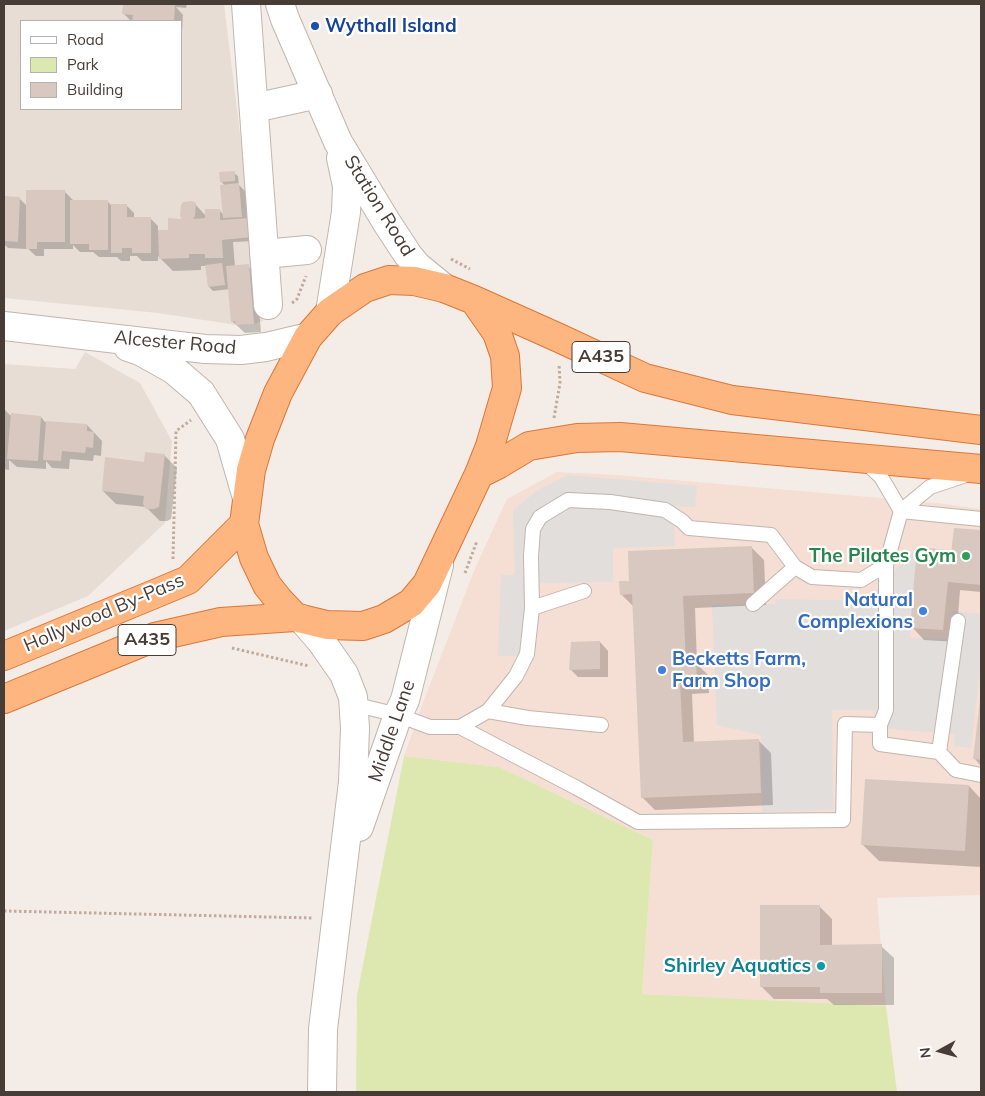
<!DOCTYPE html>
<html>
<head>
<meta charset="utf-8">
<style>
  body { margin:0 }
  #map { position:relative; width:985px; height:1096px; overflow:hidden; background:#f4ede7; font-family:Mulish,sans-serif }
  canvas { display:block }
  .frame { position:absolute; inset:0; border:5px solid #473c36; pointer-events:none }
  .legend { position:absolute; left:20px; top:20px; width:162px; height:90px; box-sizing:border-box; background:#fff; border:1px solid #b5b1af; margin:0; padding:6px 9px; list-style:none; font-size:15px; color:#473c36 }
  .legend li { display:flex; align-items:center; gap:10px; height:25px }
  .legend b { width:25px; border:1px solid #b5b1af }
  .north { position:absolute; left:915px; top:1026px; width:50px; height:50px; -webkit-text-stroke:4px #fff; paint-order:stroke; rotate:263deg; font-size:14px; font-weight:700; line-height:20px; text-align:center; color:#473c36 }
  .north::after { content:''; display:block; margin:auto; width:18px; height:22px; background:#473c36; clip-path:polygon(50% 0,100% 100%,50% 72%,0 100%) }
</style>
</head>
<body>
<div id="map">
<canvas width="985" height="1096"></canvas>
<div class="frame"></div>
<ul class="legend">
<li><b style="height:6px;background:#fff"></b>Road</li>
<li><b style="height:14px;background:#dde8b0"></b>Park</li>
<li><b style="height:14px;background:#d8c8c0"></b>Building</li>
</ul>
<div class="north">N</div>
</div>
<script>
const ctx = document.querySelector('canvas').getContext('2d');
ctx.lineJoin = 'round';
function fillPath(path, color) {
  ctx.fillStyle = color;
  ctx.fill(path, 'evenodd');
}
function strokePath(path, color, width, dash) {
  ctx.strokeStyle = color;
  ctx.lineWidth = width;
  ctx.lineCap = dash ? 'butt' : 'round';
  ctx.setLineDash(dash || []);
  ctx.stroke(path);
}
function write(font, color, halo, rows, align = 'center') {
  ctx.font = font + ' Mulish,sans-serif';
  ctx.lineWidth = 4.5;
  ctx.setLineDash([]);
  ctx.textBaseline = 'middle';
  ctx.strokeStyle = halo;
  ctx.fillStyle = color;
  for (const [text, x, y, turn = 0] of rows) {
    ctx.save();
    ctx.translate(x, y);
    ctx.rotate((+turn || 0) * Math.PI / 180);
    ctx.textAlign = isNaN(turn) ? turn : align;
    if (halo) ctx.strokeText(text, 0, 0);
    ctx.fillText(text, 0, 0);
    ctx.restore();
  }
}
fillPath(new Path2D(`
  M4,4H224L263,321L254,324L236,325L158,313L4,298ZM21,21H181V109H21Z
  M85,352L140,383L172,441L165,523L88,596L4,631V364L75,369Z`), '#e8ddd5');
fillPath(new Path2D(`
  M557,472L617,475L937,503L981,509V895L877,898L886,1006L642,994L653,840L499,767L404,756L422,705L476,566L507,499Z`), '#f5ded3');
fillPath(new Path2D(`
  M404,756L499,767L653,840L642,994L886,1006L897,1092H356L357,995Z`), '#dde8b0');
fillPath(new Path2D(`
  M568,475L697,486L695,507L673,506L675,546L613,548V582L525,583L522,656H498L501,575H515L513,510L538,490Z
  M917,547L910,638L948,639L952,611L981,614V661L971,748L954,746L955,734L889,729L880,710H832L833,810L762,812L761,735L717,725L712,605L775,604L776,599L867,601Z`), '#e2dedc');
fillPath(new Path2D(`
  M124,4H187L186,8L176,7L183,15L181,46V21H131L124,14Z
  M234,173L238,176L239,185L247,193L255,241L233,242L235,267L248,266L256,274L261,332L245,333L232,321L230,289L213,291L209,287L206,266H201V270L173,271L158,256V261H142L137,256H130V261H121L117,257H99L93,252H80L73,245V249H44V256H36L26,247V249L8,248L4,244V198L20,199L27,206L65,192L73,200L107,201L111,205H126L134,213V218H150L158,226V231H170L185,220L195,204L206,216L219,210L224,215L225,186L221,181Z
  M4,409L10,415L41,417L45,422L87,425L102,441L101,456L94,455L93,461L70,459L69,469L52,468L46,461V469L17,467L9,460V470L4,469Z
  M164,455L177,468L171,519L167,521H160L146,507L116,504L103,491Z
  M955,529L981,532V592L960,590L956,642L924,640L912,627L950,552L952,554Z
  M751,547L764,560L766,605L695,608L697,664L708,675L709,693L692,694L694,743L758,740L771,753L773,805L655,810L642,797L634,607L621,594L630,582Z
  M600,642L608,651V677H578L570,669Z
  M981,701V766L975,759Z
  M969,786L981,799V867L879,861L862,844Z
  M819,906L832,919V946H881L894,958V1005H834L827,999H774L761,986Z`), '#0003');
fillPath(new Path2D(`
  M123,4L175,5L174,21H132L133,15L122,14Z
  M235,171V181L220,182L219,172Z
  M239,183L242,217L223,218L220,185Z
  M26,190H65V242H37V249H26Z
  M4,196L20,197L18,242L4,241Z
  M70,200H108V250H89V244H70Z
  M192,201L196,203L195,216L193,219L205,218V209H220V220L251,218L252,237L222,240L223,258H205V254H189V258L159,259L158,230H168V218L182,219L180,216L181,205L183,202Z
  M111,204H127V217H151V253H132V248H122V253H111Z
  M222,263L225,285L208,287L205,265Z
  M249,264L254,324L236,325L235,321L231,322L226,266Z
  M11,413L41,416L38,461L7,459Z
  M46,421L87,424V431L94,432L93,448L86,447L85,453L62,451L61,461L43,460Z
  M145,452L165,454L159,507L154,509H146L143,504L144,496L102,491L105,457L144,462Z
  M954,528L981,530V585L948,582L943,630L910,628L917,547L950,550V563Z
  M752,546L754,593L683,596L686,662L696,661L697,681L680,682L683,742L759,739L761,793L641,798L632,594L620,595L619,581H629L628,551Z
  M600,641V669L569,670L571,642Z
  M980,701H981V760L973,759Z
  M865,779L969,785L965,851L861,845Z
  M760,905H820V945L882,944V993H820V987H760Z`), '#d8c8c0');
const service = new Path2D(`
  M865,462L881,477L901,511
  M901,511L981,519
  M753,604L795,567
  M532,608L584,591
  M353,704L398,715L430,727H460L488,711L516,676L527,654L532,608L531,556L533,529L540,517L568,500L610,502L665,510L682,521L689,528L771,535L795,567L812,577L861,580L886,565
  M488,711L528,718L601,725
  M880,725V744L939,752L956,770L981,775
  M460,727L577,788L638,822L843,820L845,724L880,725L886,710V565L901,511L930,487L966,475
  M939,752L958,621`);
const minor = new Path2D(`
  M246,4L268,305
  M254,108L318,94
  M264,254L307,250`);
const tertiary = new Path2D(`
  M280,4L285,19L338,142L387,223L408,255L417,266L444,288
  M330,312L346,212L347,186L341,158
  M4,326L205,349L241,350L266,347L308,337
  M128,347L140,351L174,370L201,393L230,439L247,498
  M302,619L321,641L344,674L353,697L355,728L353,782L323,1029L322,1092
  M359,827L398,715L405,700L439,565`);
const trunk = new Path2D(`
  M474,300L497,333L505,356L507,388L490,446L479,474L427,584L411,603L384,619L363,626L327,625L302,619L295,617L278,599L267,585L254,558L244,524L251,470L260,439L278,393L308,337L330,312L365,288L389,280L414,281L444,288L474,300L559,338L645,378L732,400L981,430
  M479,474L499,464L529,446L577,438L620,437L981,469
  M4,656L157,593L188,580L244,524
  M4,699L155,637L221,622L295,617`);
strokePath(service, '#c2b5ad', 16);
strokePath(minor, '#c2b5ad', 30);
strokePath(tertiary, '#c2b5ad', 30);
strokePath(trunk, '#dd7638', 30);
strokePath(new Path2D(`
  M451,259L470,269
  M292,303L297,299L306,276
  M554,418L560,383L559,364
  M173,559L176,431L191,420
  M465,573L477,541
  M232,648L309,666
  M4,911L313,918`), '#c1aa9b', 3, [2.5, 2.5]);
strokePath(service, '#fff', 14);
strokePath(minor, '#fff', 28);
strokePath(tertiary, '#fff', 28);
strokePath(trunk, '#feb680', 28);
for (const [x, y, r, color] of [
  [315,26,5,"#1a4fb4"],
  [966,556,5,"#2e9e5b"],
  [923,611,5,"#3f7fe0"],
  [662,670,5,"#3f7fe0"],
  [821,966,5,"#0f9aa8"]
]) {
  const dot = new Path2D();
  dot.arc(x, y, r, 0, 2 * Math.PI);
  ctx.fillStyle = color;
  ctx.fill(dot);
  strokePath(dot, '#fff', 2);
}
for (const [x, y, w] of [
  [601,357,58],
  [147,640,58]
]) {
  const box = new Path2D();
  box.roundRect(x - w / 2, y - 15.5, w, 31, 4);
  ctx.fillStyle = '#fff';
  ctx.fill(box);
  strokePath(box, '#473c36', 1);
}
write('bold 18px', '#473c36', null, [
  ["A435",601,357],
  ["A435",147,640]
]);
write('bold 19px', '#164399', '#fff', [
  ["Wythall Island",325,26]
], 'left');
write('19px', '#473c36', '#fff', [
  ["Station Road",379,206,58],
  ["Alcester Road",175,343,5],
  ["Hollywood By-Pass",104,613,-23],
  ["Middle Lane",392,731,-71]
]);
write('bold 19px', '#27864d', '#fff', [
  ["The Pilates Gym",956,556]
], 'right');
write('bold 19px', '#366cbe', '#fff', [
  ["Natural",913,600],
  ["Complexions",913,622],
  ["Becketts Farm,",672,659,"left"],
  ["Farm Shop",672,681,"left"]
], 'right');
write('bold 19px', '#0d838f', '#fff', [
  ["Shirley Aquatics",811,966]
], 'right');
</script>
</body>
</html>
